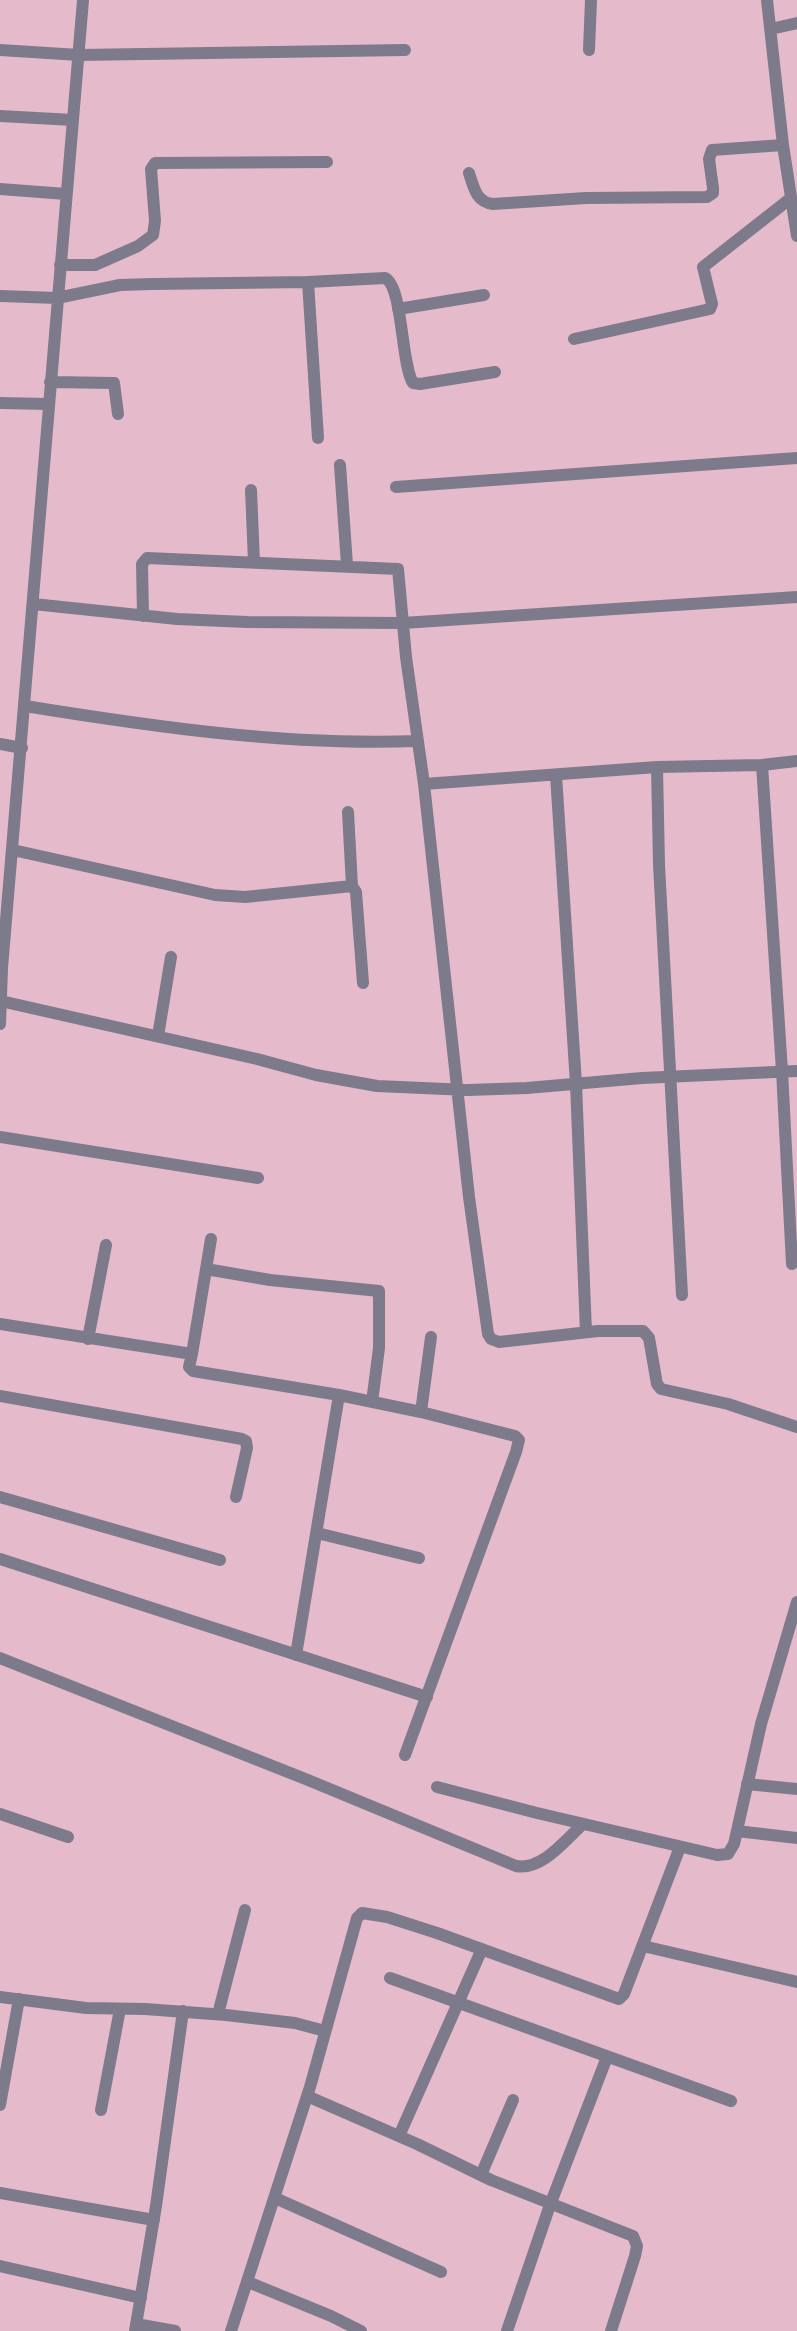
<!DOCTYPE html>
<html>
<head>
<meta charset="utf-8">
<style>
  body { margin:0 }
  canvas { display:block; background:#e5bacb }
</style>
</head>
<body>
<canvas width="797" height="2331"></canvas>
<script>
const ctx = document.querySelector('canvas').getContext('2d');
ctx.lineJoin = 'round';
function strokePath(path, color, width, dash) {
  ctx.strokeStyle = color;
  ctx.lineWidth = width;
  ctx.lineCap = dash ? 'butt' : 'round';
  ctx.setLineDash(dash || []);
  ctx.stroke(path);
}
strokePath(new Path2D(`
  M767,0L783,145L797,236
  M771,29L797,23
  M0,50L79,55L405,50
  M589,50L591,0
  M0,116L73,120
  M469,173C474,188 476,202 493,204L586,198L707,197L713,193V188L709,159L712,150L783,145
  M0,189L66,194
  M60,265H95L138,246L153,235L155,221L151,169L155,163L327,162
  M308,282L318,438
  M0,296L57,298L120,285L152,284L308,282L385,278C403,286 401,365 413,383L420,384L495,372
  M398,309L484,295
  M574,339L710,309L712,304L703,267L791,198
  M50,382L114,383L118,414
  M0,403L48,404
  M340,465L347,565
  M396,487L797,458
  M251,490L254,562
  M33,604L177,619L247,622L403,623L797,597
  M143,616L142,564L147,558L398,569L406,657L424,784L469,1197L488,1334L491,1339L499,1342L598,1331H643L649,1338L657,1384L661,1389L728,1404L797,1427
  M25,706C155,727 287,746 418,741
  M0,744L22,748
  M762,765L782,1071L792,1264
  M657,767L659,865L682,1295
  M556,775L576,1084L586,1332
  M424,784L657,767L762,765L797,761
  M348,812L352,886
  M13,850L215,895L245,897L352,886L356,892L363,983
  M1,1001L257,1059L316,1075L377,1086L468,1090L527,1088L642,1078L797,1071
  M0,1024L2,968L83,0
  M158,1036L171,957
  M0,1137L258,1178
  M206,1269L270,1280L379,1291V1348L372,1402
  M0,1324L192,1354L189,1367L193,1371L339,1395L421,1412L515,1436L519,1440L516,1452L405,1755
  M88,1339L106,1245
  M192,1354L211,1239
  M0,1396L242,1439L246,1441L247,1448L236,1497
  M421,1412L431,1337
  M0,1497L220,1560
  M317,1533L419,1558
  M0,1559L427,1697
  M296,1655L339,1395
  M0,1658L308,1780L516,1866C542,1871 565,1840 583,1824
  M747,1784L797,1789
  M437,1787L537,1813L717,1855L728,1854L734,1844L761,1724L797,1602
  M0,1814L68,1837
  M737,1831L797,1838
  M643,1946L797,1982
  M390,1978L731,2101
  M0,1997L86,2008L145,2009L226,2015L295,2023L325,2031
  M218,2014L245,1910
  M307,2096L417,2144L491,2180L633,2236L637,2246L635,2256L611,2331
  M0,2105L19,1999
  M101,2110L120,2009
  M399,2136L482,1949
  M481,2175L513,2100
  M0,2193L154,2220
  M275,2198L441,2272
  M0,2266L141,2298
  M248,2282L331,2316L361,2331
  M136,2324L175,2331
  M135,2331L156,2206L183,2011
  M231,2331L310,2087L357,1918L362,1913L387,1917L437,1933L619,1999L624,1994L680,1847
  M507,2331L550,2205L607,2057`), '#7d7b8b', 12);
</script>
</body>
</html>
